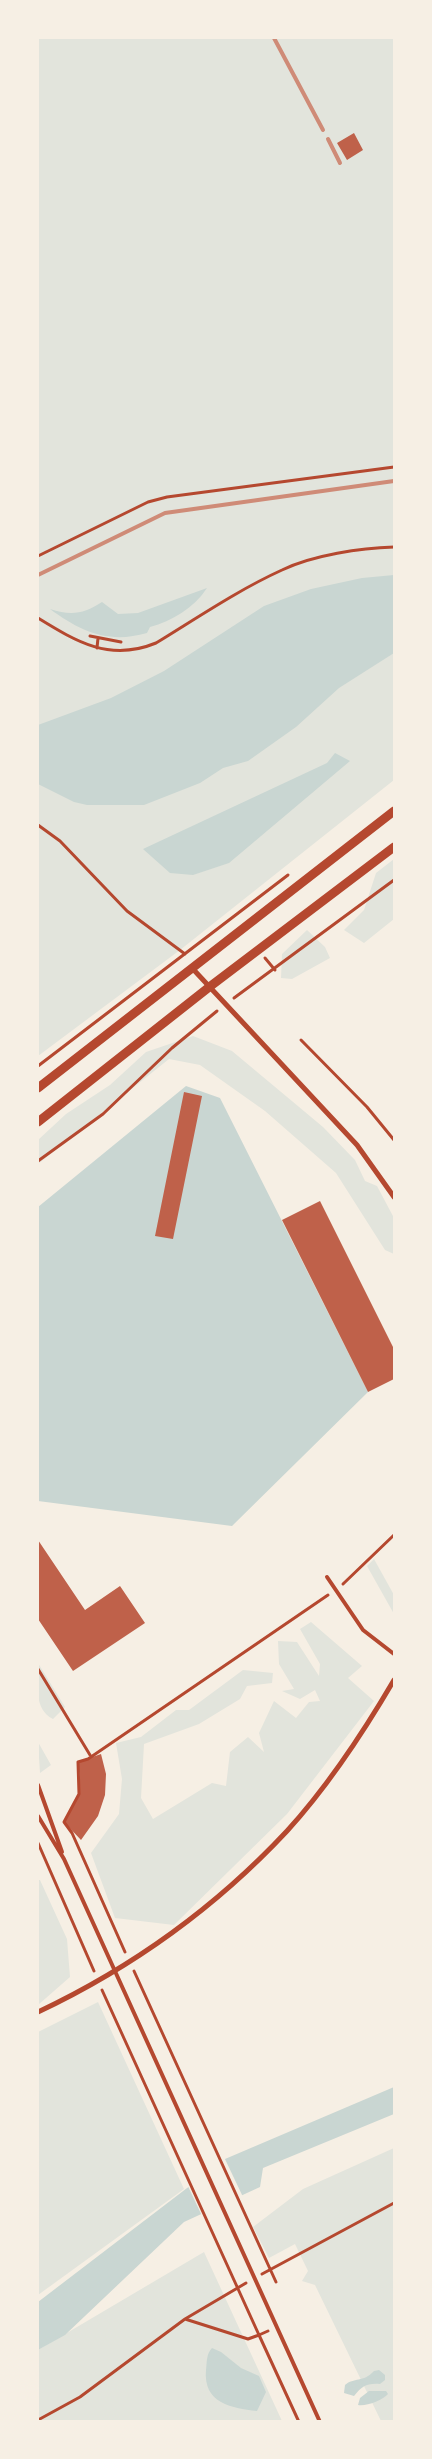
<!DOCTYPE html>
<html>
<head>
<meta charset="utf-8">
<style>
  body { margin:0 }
  #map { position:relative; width:432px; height:2459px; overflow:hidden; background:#f6efe4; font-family:Figtree,sans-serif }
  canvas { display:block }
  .frame { position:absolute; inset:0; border:39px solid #f6efe4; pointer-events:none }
</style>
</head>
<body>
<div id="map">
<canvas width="432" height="2459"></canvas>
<div class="frame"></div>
</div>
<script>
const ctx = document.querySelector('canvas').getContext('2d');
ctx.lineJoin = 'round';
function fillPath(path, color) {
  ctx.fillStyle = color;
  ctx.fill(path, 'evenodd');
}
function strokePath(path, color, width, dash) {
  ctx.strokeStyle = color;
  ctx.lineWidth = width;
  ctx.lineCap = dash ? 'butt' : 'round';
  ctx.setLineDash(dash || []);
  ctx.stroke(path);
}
fillPath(new Path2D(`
  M38,38H394V780L180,950L38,1056Z
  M394,859V919L364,943L344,930L364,910L376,873Z
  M307,930L325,947L330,958L292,979L281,978L282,954Z
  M193,1036L232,1051L323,1127L355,1160L365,1181L377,1186L394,1218V1254L385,1250L336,1173L265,1111L200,1065L169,1059L38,1164V1140L66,1114L110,1085L146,1052Z
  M374,1559L394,1595V1614L367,1566Z
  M311,1622L362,1666L348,1678L374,1701L287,1814L174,1925L115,1918L91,1853L119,1814L122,1779L116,1743L141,1737L176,1710H189L243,1670L273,1673L272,1683L247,1686L240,1699L199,1724L144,1744L141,1798L153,1819L212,1783L226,1786L230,1752L248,1737L264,1752L259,1733L274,1701L296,1718L309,1702L320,1701L315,1690L300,1699L282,1691L294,1689L279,1664L278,1641L297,1642L319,1676L320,1664L300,1629Z
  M38,1663L65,1707L53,1719C33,1709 38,1682 38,1663Z
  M38,1742L51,1765L40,1773Z
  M38,1880H40L67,1939L70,1977L38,2005Z
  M98,2002L184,2189L38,2295V2032Z
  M394,2148V2421H381L315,2285L302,2281L308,2271L295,2244L269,2258L253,2227L303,2189Z
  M204,2252L282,2421H38V2350Z`), '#e2e4dc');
fillPath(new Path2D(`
  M394,575V653L339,688L296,727L248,761L223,768L200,783L144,805H87L74,802L38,784V725L111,698L164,671L264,606L311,589L362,578Z
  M207,588C194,608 172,621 150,627L147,633C109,644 81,632 50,609C71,616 84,614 102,602L118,614L138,613Z
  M335,753L350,761L229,863L193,875L170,873L143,849L327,763Z
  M186,1086L220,1098L368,1392L232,1526L38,1501V1207Z
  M394,2087V2114L263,2168L260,2187L184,2222L65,2335L38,2350V2302L225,2159Z
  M212,2348L221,2352L241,2368L259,2376L266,2392L257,2411C231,2408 203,2403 206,2370C207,2363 206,2354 212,2348Z
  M379,2370L385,2375V2380L380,2384C367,2383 362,2386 354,2396L344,2393L345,2385C354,2377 363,2383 374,2371Z
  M369,2391H386L388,2394C383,2400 365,2407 358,2405L360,2398Z`), '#c9d6d2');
fillPath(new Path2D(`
  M224,2157L243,2197L202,2216L187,2184Z`), '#f6efe4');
fillPath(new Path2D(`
  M354,133L363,150L347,160L337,143Z
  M184,1092L202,1096L173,1239L155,1236Z
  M320,1201L394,1349V1379L368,1392L282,1220Z
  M38,1540L85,1610L120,1586L145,1623L73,1671L38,1619Z
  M101,1754L106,1774L105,1795L98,1816L81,1840L64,1822L78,1796L80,1780L78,1762Z`), '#bf614a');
strokePath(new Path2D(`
  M38,556L148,502L167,497L394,467
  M38,618C77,642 110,662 156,643C197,618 238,590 282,570C313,555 361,548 394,547
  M90,636L121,642
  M97,648L98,638
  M38,825L60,841L127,911L185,954
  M265,958L275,970
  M234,998L394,880
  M301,1040L367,1107L394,1140
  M38,1066L288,875
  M38,1161L103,1114L172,1048L217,1011
  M343,1584L394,1535
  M38,1669L90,1755
  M38,1843L94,1971
  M125,1952L72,1833L64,1822L79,1794L78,1762L88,1759L328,1595
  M134,1971L276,2282
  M102,1990L259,2335L268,2331
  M262,2274L394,2203
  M185,2319L248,2339L259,2335L299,2422
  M38,2420L80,2397L185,2319L246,2283`), '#b5482f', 3);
strokePath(new Path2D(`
  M327,1577L363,1630L394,1654
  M38,1785L62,1852
  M38,1816L64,1859L320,2422`), '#b5482f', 4);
strokePath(new Path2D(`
  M192,968L357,1145L394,1197
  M38,2012C131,1968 217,1906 287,1831C329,1785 363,1733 394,1680`), '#b5482f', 5);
strokePath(new Path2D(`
  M38,1088L394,811
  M38,1122L208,988L394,847`), '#b5482f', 9);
strokePath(new Path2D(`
  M274,38L323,130
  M328,139L340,163
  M38,575L165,513L394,481`), '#cf8b77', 4);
</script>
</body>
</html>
